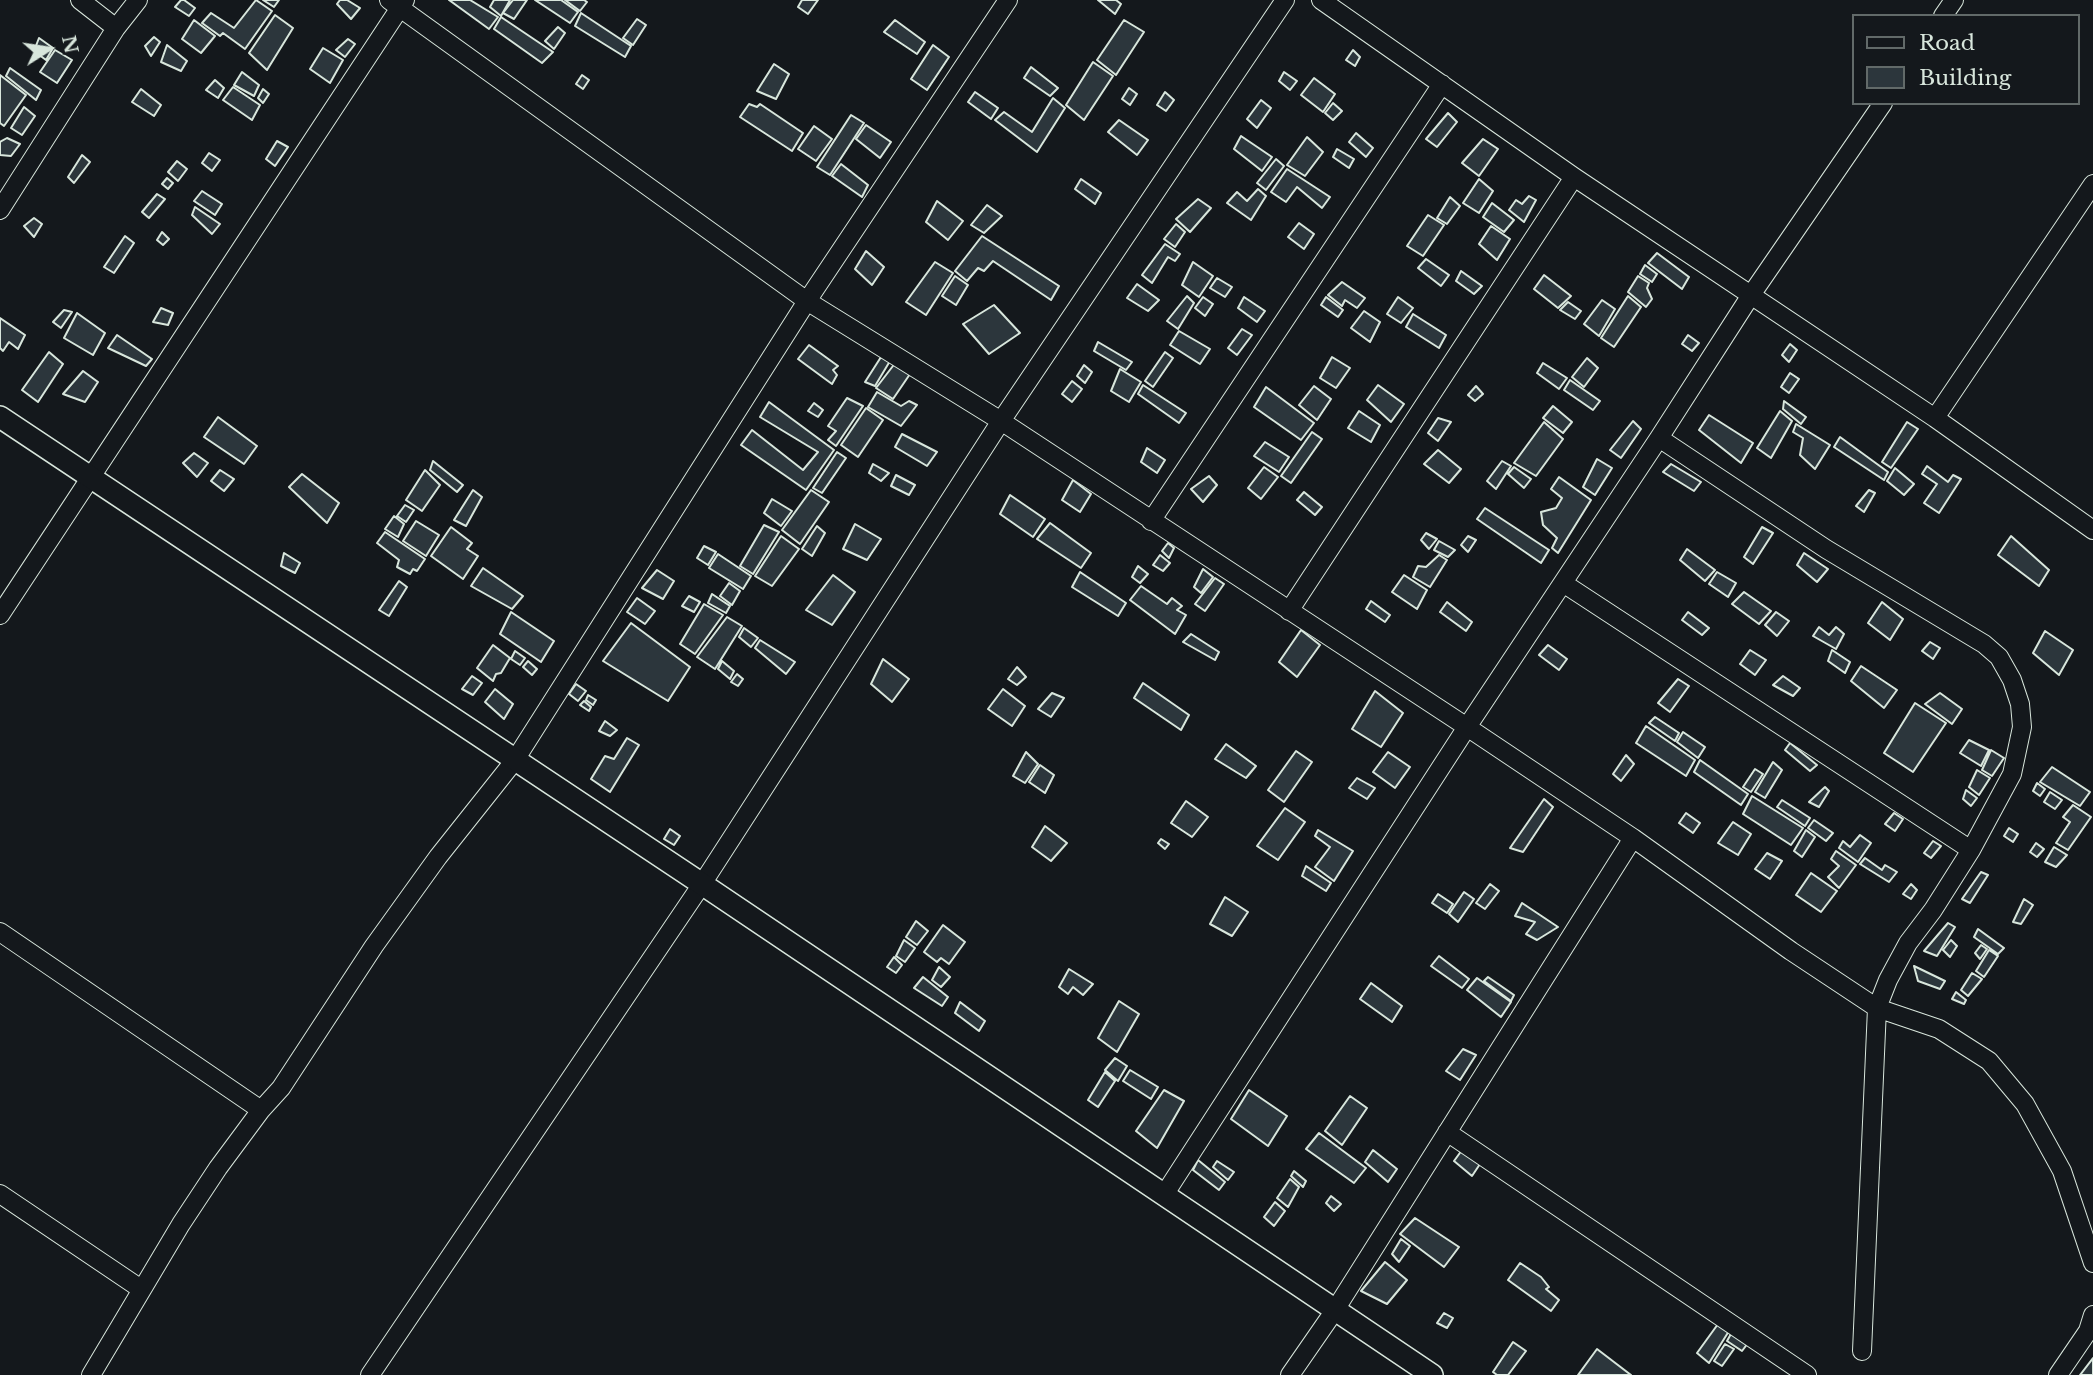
<!DOCTYPE html>
<html>
<head>
<meta charset="utf-8">
<style>
  body { margin:0 }
  #map { position:relative; width:2093px; height:1375px; overflow:hidden; background:#14181c; font-family:"Libre Baskerville",serif }
  canvas { display:block }
  .legend { position:absolute; left:1852px; top:14px; width:228px; height:91px; box-sizing:border-box; background:#14181c; border:2px solid #626a69; margin:0; padding:9px 12px; list-style:none; font-size:21px; color:#d8e6dc }
  .legend li { display:flex; align-items:center; gap:14px; height:35px }
  .legend b { width:35px; border:2px solid #626a69 }
  .north { position:absolute; left:14px; top:14px; width:70px; height:70px; -webkit-text-stroke:5px #14181c; paint-order:stroke; rotate:78deg; font-size:19px; font-weight:700; line-height:28px; text-align:center; color:#d8e6dc }
  .north::after { content:''; display:block; margin:auto; width:24px; height:32px; background:#d8e6dc; clip-path:polygon(50% 0,100% 100%,50% 72%,0 100%) }
</style>
</head>
<body>
<div id="map">
<canvas width="2093" height="1375"></canvas>
<ul class="legend">
<li><b style="height:9px;background:#14181c"></b>Road</li>
<li><b style="height:19px;background:#2c363c"></b>Building</li>
</ul>
<div class="north">N</div>
</div>
<script>
const ctx = document.querySelector('canvas').getContext('2d');
ctx.lineJoin = 'round';
function fillPath(path, color) {
  ctx.fillStyle = color;
  ctx.fill(path, 'evenodd');
}
function strokePath(path, color, width, dash) {
  ctx.strokeStyle = color;
  ctx.lineWidth = width;
  ctx.lineCap = dash ? 'butt' : 'round';
  ctx.setLineDash(dash || []);
  ctx.stroke(path);
}
const building = new Path2D(`
  M181,0H184L195,8L189,16L175,7Z
  M256,0L272,11L245,49L223,33L220,36L202,23L211,13L234,28Z
  M263,0H279L274,7Z
  M340,0H347L360,8L351,19L337,4Z
  M449,0H470L498,17L489,29Z
  M494,0H510L501,16L490,7Z
  M513,0H527L514,19L503,13Z
  M535,0H561L578,12L570,23Z
  M565,0H584L587,2L580,11Z
  M802,0H818L808,14L798,7Z
  M1098,0H1116L1121,4L1115,14Z
  M581,13L631,46L625,57L575,26Z
  M275,15L293,28L267,70L249,53Z
  M501,17L553,52L542,63L494,29Z
  M637,19L646,25L633,45L623,38Z
  M194,20L215,36L201,53L182,39Z
  M895,20L925,42L917,54L884,32Z
  M1124,20L1144,32L1116,75L1097,60Z
  M558,27L565,33L554,49L545,41Z
  M154,37L160,42L151,56L145,46Z
  M39,38L53,48L46,60L34,51Z
  M348,39L355,44L345,57L336,50Z
  M167,45L187,61L181,71L161,62Z
  M933,45L949,57L927,90L911,79Z
  M323,48L343,60L330,83L310,69Z
  M55,50L72,60L57,83L40,72Z
  M1353,50L1360,57L1355,66L1346,60Z
  M1093,62L1113,76L1084,120L1066,105Z
  M774,64L789,74L776,99L757,91Z
  M1031,67L1058,88L1050,96L1024,78Z
  M10,68L41,90L36,100L6,76Z
  M242,72L259,85L254,96L234,85Z
  M1284,72L1297,81L1290,90L1279,81Z
  M0,75L26,95L4,126L0,123Z
  M582,75L589,80L583,89L576,84Z
  M1314,78L1335,94L1323,112L1301,95Z
  M215,80L224,88L218,98L206,90Z
  M233,87L260,105L252,120L223,100Z
  M1129,88L1137,94L1130,105L1122,99Z
  M141,89L161,105L154,116L132,102Z
  M263,89L269,94L263,103L258,98Z
  M975,92L998,108L991,119L968,102Z
  M1165,92L1174,100L1166,111L1157,105Z
  M1053,98L1065,108L1037,152L995,120L1004,112L1032,132Z
  M1261,100L1271,108L1257,128L1247,119Z
  M1333,103L1342,111L1333,120L1325,113Z
  M749,104L757,107L760,104L803,133L792,151L740,117Z
  M24,107L35,116L22,135L11,128Z
  M1448,113L1457,122L1437,147L1426,139Z
  M851,115L864,123L830,175L817,167Z
  M1119,120L1148,140L1137,155L1108,132Z
  M866,125L891,142L880,158L856,139Z
  M814,126L832,139L816,161L798,149Z
  M1356,133L1373,148L1366,157L1349,142Z
  M1241,136L1272,157L1262,171L1234,149Z
  M1307,137L1323,152L1305,176L1287,165Z
  M7,138L20,144L11,156L0,155V142Z
  M1483,139L1498,149L1479,176L1462,163Z
  M277,141L288,147L275,166L266,159Z
  M1337,149L1354,159L1349,168L1333,157Z
  M209,153L220,160L212,171L202,163Z
  M82,155L90,162L74,183L68,177Z
  M1276,159L1284,166L1266,190L1257,183Z
  M177,161L187,169L178,181L168,172Z
  M841,164L868,185L862,197L832,176Z
  M1287,169L1330,197L1322,208L1297,187L1286,202L1271,192Z
  M167,178L173,183L168,189L162,184Z
  M1081,179L1101,193L1095,204L1075,189Z
  M1479,179L1493,191L1479,213L1463,203Z
  M1258,189L1266,196L1251,220L1227,203L1237,192L1247,201Z
  M202,191L222,204L215,215L194,201Z
  M157,194L165,199L149,218L142,212Z
  M1529,196L1536,200L1524,222L1509,210L1516,200L1522,204Z
  M1450,197L1460,206L1447,224L1437,218Z
  M1198,199L1211,208L1190,232L1176,219Z
  M937,201L963,221L948,240L926,222Z
  M1492,203L1514,220L1504,232L1483,217Z
  M987,205L1002,216L984,233L971,225Z
  M195,207L220,224L212,234L192,215Z
  M1428,215L1444,225L1423,256L1407,246Z
  M34,218L42,224L34,237L24,226Z
  M1299,223L1314,234L1304,249L1288,237Z
  M1176,224L1185,232L1175,247L1164,239Z
  M1491,226L1510,239L1497,260L1479,244Z
  M162,232L169,239L163,245L157,240Z
  M125,236L134,243L114,273L104,267Z
  M982,236L1059,286L1051,300L993,261L984,271L978,268L967,281L955,271Z
  M1165,244L1180,254L1175,261L1168,257L1152,283L1142,275Z
  M866,251L884,267L872,285L855,269Z
  M1657,253L1689,277L1682,289L1648,263Z
  M1426,259L1449,275L1441,286L1418,268Z
  M935,262L953,273L926,315L906,302Z
  M1193,262L1213,276L1199,297L1182,285Z
  M1645,265L1657,274L1652,282L1640,274Z
  M1461,271L1482,286L1474,294L1456,281Z
  M1544,275L1571,296L1558,308L1534,289Z
  M955,276L968,285L956,305L942,296Z
  M1638,276L1649,283L1647,288L1652,299L1646,307L1628,292Z
  M1217,278L1232,287L1225,297L1210,288Z
  M1342,282L1365,298L1357,308L1345,300L1342,306L1328,295Z
  M1137,284L1159,300L1148,311L1127,298Z
  M1187,296L1194,303L1178,329L1167,321Z
  M1628,296L1641,307L1614,347L1601,338Z
  M1203,297L1213,304L1205,316L1195,308Z
  M1244,297L1265,311L1257,322L1238,308Z
  M1326,297L1343,310L1338,317L1321,305Z
  M1398,297L1413,308L1401,323L1387,314Z
  M1602,300L1615,309L1599,336L1584,324Z
  M1568,302L1581,311L1575,319L1560,310Z
  M994,305L1020,333L989,354L963,324Z
  M161,308L173,313L168,325L153,322Z
  M64,310L72,312L61,328L53,322Z
  M1364,311L1380,322L1370,342L1351,328Z
  M77,313L105,333L93,355L64,338Z
  M1413,314L1446,335L1439,348L1406,327Z
  M0,318L25,335L18,349L9,342L3,351L0,348Z
  M1242,329L1252,335L1237,355L1228,348Z
  M1179,331L1210,349L1200,364L1170,345Z
  M117,335L152,359L146,366L108,348Z
  M1688,335L1699,343L1692,351L1682,344Z
  M1098,342L1132,362L1126,370L1094,351Z
  M1790,344L1797,350L1789,362L1782,355Z
  M809,345L838,366L833,370L837,375L832,384L798,359Z
  M49,352L63,364L38,402L22,390Z
  M1165,352L1173,358L1153,387L1145,381Z
  M881,357L890,361L875,386L865,382Z
  M1332,357L1350,368L1336,388L1320,378Z
  M1587,358L1598,368L1584,387L1572,377Z
  M896,362L910,374L893,399L876,388Z
  M1543,363L1567,378L1559,389L1537,373Z
  M1084,365L1092,372L1085,383L1077,376Z
  M1120,369L1141,382L1129,402L1111,391Z
  M83,371L98,382L85,402L63,394Z
  M1790,373L1799,379L1789,393L1781,387Z
  M1570,380L1600,401L1593,410L1564,390Z
  M1072,381L1082,389L1072,402L1062,394Z
  M1143,385L1186,413L1179,423L1138,394Z
  M1378,385L1404,404L1391,422L1367,400Z
  M1314,386L1331,399L1317,420L1299,405Z
  M1476,386L1483,394L1475,401L1468,395Z
  M1266,387L1314,423L1301,440L1254,407Z
  M877,392L901,406L909,401L917,405L901,426L868,407Z
  M847,398L863,406L836,446L828,440L836,431L828,426Z
  M1784,401L1806,417L1801,424L1783,409Z
  M769,402L834,450L806,490L741,445L752,430L803,470L818,452L760,417Z
  M814,403L823,410L818,417L808,411Z
  M1553,406L1572,422L1563,433L1543,418Z
  M866,408L883,420L858,457L841,445Z
  M1359,411L1380,425L1371,442L1348,428Z
  M1780,411L1792,421L1771,458L1757,448Z
  M1709,415L1753,443L1741,463L1699,430Z
  M218,417L257,446L244,464L204,437Z
  M1438,418L1451,422L1438,441L1428,433Z
  M1633,421L1641,429L1621,458L1610,450Z
  M1544,422L1563,439L1536,476L1514,463Z
  M1907,422L1918,429L1891,468L1882,462Z
  M1796,424L1830,445L1815,469L1800,455L1803,438L1793,432Z
  M1312,432L1322,439L1291,483L1281,476Z
  M902,434L937,452L927,466L895,447Z
  M1840,437L1888,472L1884,480L1834,447Z
  M1265,442L1289,457L1279,472L1254,456Z
  M1147,448L1165,460L1157,473L1141,462Z
  M1438,450L1461,469L1449,483L1424,464Z
  M837,452L846,458L822,493L813,488Z
  M194,453L208,463L197,477L183,463Z
  M1597,459L1612,468L1595,495L1583,487Z
  M433,461L463,485L457,492L430,470Z
  M1502,461L1511,466L1496,489L1487,481Z
  M873,464L889,473L881,481L869,473Z
  M1671,464L1701,482L1694,491L1663,472Z
  M1927,466L1948,482L1953,475L1961,479L1939,513L1924,503L1937,484L1922,474Z
  M1264,467L1278,477L1261,499L1248,488Z
  M1514,467L1531,479L1524,488L1508,474Z
  M1895,468L1914,484L1904,495L1887,481Z
  M220,470L234,479L224,491L211,481Z
  M425,470L440,485L422,511L406,500Z
  M302,474L339,503L327,523L289,487Z
  M896,475L915,485L909,495L891,486Z
  M1209,476L1217,485L1203,502L1191,489Z
  M1559,477L1591,500L1558,553L1552,548L1557,538L1543,525L1541,512L1556,508L1562,498L1551,489Z
  M1073,480L1091,494L1080,512L1062,500Z
  M473,490L482,497L466,526L454,520Z
  M811,490L829,502L800,544L782,530Z
  M1869,490L1875,493L1864,512L1856,506Z
  M1304,492L1322,507L1315,515L1297,500Z
  M1010,495L1045,519L1033,537L1000,514Z
  M772,499L792,511L781,526L764,513Z
  M405,505L414,510L406,522L397,516Z
  M1485,508L1549,550L1541,563L1477,519Z
  M394,516L404,524L398,537L385,529Z
  M416,521L439,535L426,556L403,541Z
  M1050,523L1091,553L1081,568L1037,539Z
  M855,524L881,539L867,560L843,549Z
  M764,525L779,532L753,574L740,566Z
  M817,526L825,533L812,556L802,549Z
  M451,527L472,543L467,549L478,556L463,579L431,556Z
  M1762,527L1773,533L1753,564L1744,557Z
  M385,532L425,559L417,571L413,569L410,574L397,567L399,560L377,543Z
  M1426,533L1437,539L1429,549L1421,540Z
  M781,536L799,549L772,586L755,576Z
  M1468,536L1476,540L1468,552L1461,545Z
  M2011,536L2049,570L2039,586L1998,555Z
  M1439,541L1455,550L1448,557L1434,550Z
  M1168,543L1174,548L1169,558L1162,551Z
  M704,546L716,552L708,565L697,558Z
  M1687,549L1715,570L1705,581L1680,560Z
  M284,553L300,563L295,573L281,566Z
  M1804,553L1828,569L1817,582L1797,565Z
  M718,554L751,576L743,589L709,568Z
  M1160,555L1170,563L1163,571L1153,565Z
  M1439,555L1447,560L1430,587L1413,577L1418,566L1426,567Z
  M1138,566L1148,574L1140,583L1132,577Z
  M483,568L523,596L512,609L471,586Z
  M1203,569L1213,577L1201,593L1194,587Z
  M657,570L674,581L663,599L642,588Z
  M1080,572L1126,603L1118,616L1072,587Z
  M1717,572L1736,583L1728,597L1709,584Z
  M833,575L855,592L832,625L806,610Z
  M1404,575L1427,590L1417,609L1392,592Z
  M1215,578L1224,584L1205,611L1195,604Z
  M399,581L407,587L389,616L379,610Z
  M729,583L740,591L732,605L720,596Z
  M1141,586L1167,604L1172,598L1182,606L1177,610L1186,615L1175,634L1130,600Z
  M1744,592L1771,611L1759,624L1732,604Z
  M712,594L730,606L726,613L708,603Z
  M689,596L700,602L694,612L682,606Z
  M637,598L655,611L645,624L627,612Z
  M1371,601L1390,615L1385,622L1366,609Z
  M1447,602L1472,622L1466,631L1440,612Z
  M1882,602L1903,619L1890,640L1868,623Z
  M704,604L723,615L695,654L680,644Z
  M511,612L554,641L541,662L500,634Z
  M1688,612L1709,628L1702,635L1682,620Z
  M1776,612L1789,621L1777,636L1765,625Z
  M727,617L742,626L715,669L697,657Z
  M631,623L690,667L668,701L603,661Z
  M1819,627L1829,635L1836,627L1844,634L1836,649L1813,636Z
  M744,628L758,638L751,647L739,637Z
  M1301,630L1320,645L1297,677L1279,662Z
  M2045,631L2073,650L2059,675L2033,653Z
  M1191,634L1219,652L1215,660L1183,642Z
  M760,640L795,662L786,674L755,648Z
  M1930,642L1940,648L1933,659L1922,651Z
  M493,645L510,658L501,673L496,674L493,681L477,668Z
  M1548,645L1567,659L1559,670L1539,655Z
  M1750,650L1766,660L1755,675L1740,664Z
  M1832,650L1850,662L1845,673L1828,661Z
  M515,651L525,658L520,665L511,659Z
  M883,659L909,679L892,702L871,684Z
  M528,661L537,669L532,675L523,667Z
  M722,661L734,671L730,679L718,669Z
  M1861,666L1897,690L1884,708L1851,681Z
  M1017,667L1026,677L1017,685L1008,679Z
  M737,674L743,679L738,686L731,682Z
  M472,676L482,683L473,695L462,689Z
  M1783,676L1800,688L1793,696L1773,685Z
  M1678,679L1689,686L1670,712L1658,703Z
  M1143,683L1189,715L1181,730L1134,698Z
  M576,684L586,691L578,701L569,694Z
  M495,689L513,704L504,719L485,702Z
  M1003,689L1025,706L1012,726L988,709Z
  M1375,691L1403,713L1381,747L1352,729Z
  M1052,693L1064,698L1051,717L1038,709Z
  M1940,693L1962,709L1952,724L1925,704Z
  M588,695L596,700L593,705L586,700Z
  M584,701L591,707L589,711L580,705Z
  M1915,703L1946,723L1913,772L1884,753Z
  M1655,717L1679,733L1675,741L1649,723Z
  M605,721L617,730L610,736L599,731Z
  M1646,726L1695,760L1686,776L1636,743Z
  M1683,732L1705,747L1698,758L1677,742Z
  M627,738L639,745L610,792L591,779L605,756L614,759Z
  M1969,740L1989,750L1981,766L1960,753Z
  M1790,743L1817,765L1810,771L1785,750Z
  M1226,744L1256,766L1246,778L1215,759Z
  M1991,750L2004,758L1992,776L1982,770Z
  M1296,751L1312,762L1284,802L1268,790Z
  M1026,752L1038,764L1025,783L1013,776Z
  M1388,752L1410,767L1395,788L1373,772Z
  M1626,755L1634,764L1621,781L1613,774Z
  M1700,760L1748,794L1741,805L1694,772Z
  M1773,762L1782,770L1765,798L1755,792Z
  M1040,765L1054,775L1045,793L1029,782Z
  M2052,767L2090,792L2080,806L2040,782Z
  M1755,769L1763,774L1751,792L1743,787Z
  M1977,770L1990,778L1979,795L1969,787Z
  M1357,778L1375,788L1367,799L1349,788Z
  M2037,783L2045,789L2040,796L2033,791Z
  M1825,787L1829,791L1819,807L1809,802Z
  M1966,790L1977,798L1971,806L1963,799Z
  M2050,792L2062,800L2055,809L2044,802Z
  M1752,796L1803,828L1791,845L1743,814Z
  M1544,799L1553,807L1523,852L1510,848Z
  M1782,800L1810,818L1805,826L1777,807Z
  M1186,801L1208,817L1192,837L1171,823Z
  M2073,805L2091,817L2068,850L2056,843L2070,822L2063,817Z
  M1285,808L1305,822L1278,860L1257,846Z
  M1686,813L1700,823L1693,833L1679,823Z
  M1894,813L1903,819L1895,831L1885,824Z
  M1814,820L1833,833L1826,841L1808,828Z
  M1733,822L1751,834L1738,855L1718,843Z
  M1045,826L1067,843L1051,861L1032,847Z
  M2009,828L2018,834L2013,842L2004,836Z
  M670,829L680,836L674,845L664,839Z
  M1318,830L1353,851L1334,881L1315,867L1330,847L1315,836Z
  M1806,830L1815,837L1802,857L1794,851Z
  M1860,835L1871,843L1858,862L1839,848L1843,841L1850,847Z
  M1161,839L1169,844L1165,849L1158,843Z
  M1933,841L1941,846L1931,858L1924,853Z
  M2036,843L2044,849L2037,857L2030,852Z
  M2054,847L2067,855L2056,867L2045,862Z
  M1836,851L1856,865L1839,888L1828,877L1839,866L1831,859Z
  M1767,853L1782,861L1770,879L1755,869Z
  M1865,858L1882,870L1885,865L1897,872L1889,882L1860,864Z
  M1306,866L1331,883L1326,891L1302,876Z
  M1981,872L1988,875L1970,903L1962,899Z
  M1811,873L1837,891L1821,912L1796,895Z
  M1490,884L1499,891L1485,909L1476,903Z
  M1911,884L1917,890L1911,899L1903,894Z
  M1464,892L1474,899L1458,922L1449,914Z
  M1438,894L1453,904L1447,913L1432,903Z
  M1225,897L1248,912L1232,936L1210,924Z
  M2024,899L2033,905L2021,924L2013,922Z
  M1522,903L1558,927L1537,940L1526,934L1535,922L1515,916Z
  M916,921L928,931L917,945L906,937Z
  M1948,923L1955,927L1937,956L1924,951Z
  M943,925L965,942L949,964L941,958L937,962L924,952Z
  M1978,929L2004,948L1998,954L1974,937Z
  M904,940L915,948L905,962L896,956Z
  M1951,940L1957,946L1950,957L1943,950Z
  M1981,945L1987,949L1980,959L1975,953Z
  M1989,950L1998,956L1984,977L1976,971Z
  M1439,956L1469,979L1462,988L1431,966Z
  M894,957L902,965L896,973L887,967Z
  M1914,966L1945,981L1940,989L1918,981Z
  M939,967L950,977L941,987L932,980Z
  M1069,969L1093,984L1083,995L1073,987L1068,994L1059,987Z
  M1972,973L1982,979L1968,996L1961,990Z
  M923,977L948,997L942,1006L914,988Z
  M1488,977L1514,995L1511,1001L1484,981Z
  M1477,978L1511,1002L1501,1017L1467,990Z
  M1371,983L1402,1006L1392,1022L1360,999Z
  M1956,992L1966,1000L1964,1004L1952,999Z
  M1119,1001L1139,1014L1117,1052L1098,1038Z
  M960,1002L985,1021L979,1031L955,1013Z
  M1463,1049L1476,1055L1460,1080L1446,1071Z
  M1115,1058L1127,1066L1118,1081L1105,1070Z
  M1130,1070L1158,1087L1151,1099L1123,1081Z
  M1105,1072L1115,1081L1098,1107L1088,1100Z
  M1164,1090L1184,1101L1157,1148L1136,1131Z
  M1249,1090L1287,1116L1268,1146L1231,1119Z
  M1350,1096L1367,1108L1342,1145L1325,1131Z
  M1319,1133L1366,1168L1354,1183L1306,1149Z
  M1373,1150L1397,1169L1388,1182L1365,1162Z
  M1462,1150L1480,1164L1472,1176L1454,1161Z
  M1198,1160L1225,1182L1219,1190L1193,1170Z
  M1217,1161L1234,1172L1228,1180L1213,1167Z
  M1294,1171L1306,1181L1303,1187L1291,1176Z
  M1290,1179L1299,1187L1288,1207L1277,1198Z
  M1331,1196L1341,1204L1334,1211L1326,1203Z
  M1275,1202L1285,1211L1274,1226L1264,1217Z
  M1415,1218L1459,1247L1444,1267L1400,1234Z
  M1401,1239L1410,1246L1399,1262L1392,1254Z
  M1385,1262L1407,1280L1387,1304L1361,1291Z
  M1520,1263L1541,1277L1549,1287L1546,1289L1559,1300L1551,1311L1508,1280Z
  M1444,1313L1453,1318L1447,1328L1437,1323Z
  M1718,1324L1729,1331L1709,1363L1697,1353Z
  M1732,1332L1748,1343L1742,1351L1727,1341Z
  M1513,1342L1526,1351L1508,1375H1497L1493,1372Z
  M1725,1344L1734,1349L1722,1366L1714,1361Z
  M1597,1349L1631,1375H1578Z
  M2093,1358V1375H2080Z`);
fillPath(building, '#2c363c');
strokePath(building, '#d8e6dc', 2);
const minor = new Path2D(`
  M80,0L116,28
  M389,0L807,301L1001,421L1467,727L1633,838L1791,951L1877,1008L1939,1029L1989,1061L2025,1104L2062,1171L2093,1263
  M1321,0L1574,177L1935,418L2093,530
  M1943,16L1954,0
  M0,210L116,28L138,0
  M1935,418L2093,184
  M1659,438L1826,549L1984,644L1999,657L2012,680L2020,704L2022,727L2012,774L1971,850L1933,910L1908,943L1888,980L1877,1008L1862,1351
  M1151,521L1442,84
  M1563,583L1971,850
  M1289,611L1574,177
  M0,615L405,0
  M0,932L261,1110
  M1447,1132L1807,1375
  M0,1194L141,1289
  M1164,1195L1467,727L1659,438L1751,295L1883,103
  M91,1375L181,1224L218,1168L261,1110L281,1088L374,946L438,857L515,760L807,301L1008,0
  M370,1375L702,884L1001,421L1285,0
  M1290,1375L1335,1310L1633,838
  M2058,1375L2088,1331L2093,1315`);
const tertiary = new Path2D(`
  M0,417L702,884L1432,1375`);
strokePath(minor, '#d8e6dc', 20);
strokePath(tertiary, '#d8e6dc', 24);
strokePath(minor, '#14181c', 18);
strokePath(tertiary, '#14181c', 21);
</script>
</body>
</html>
